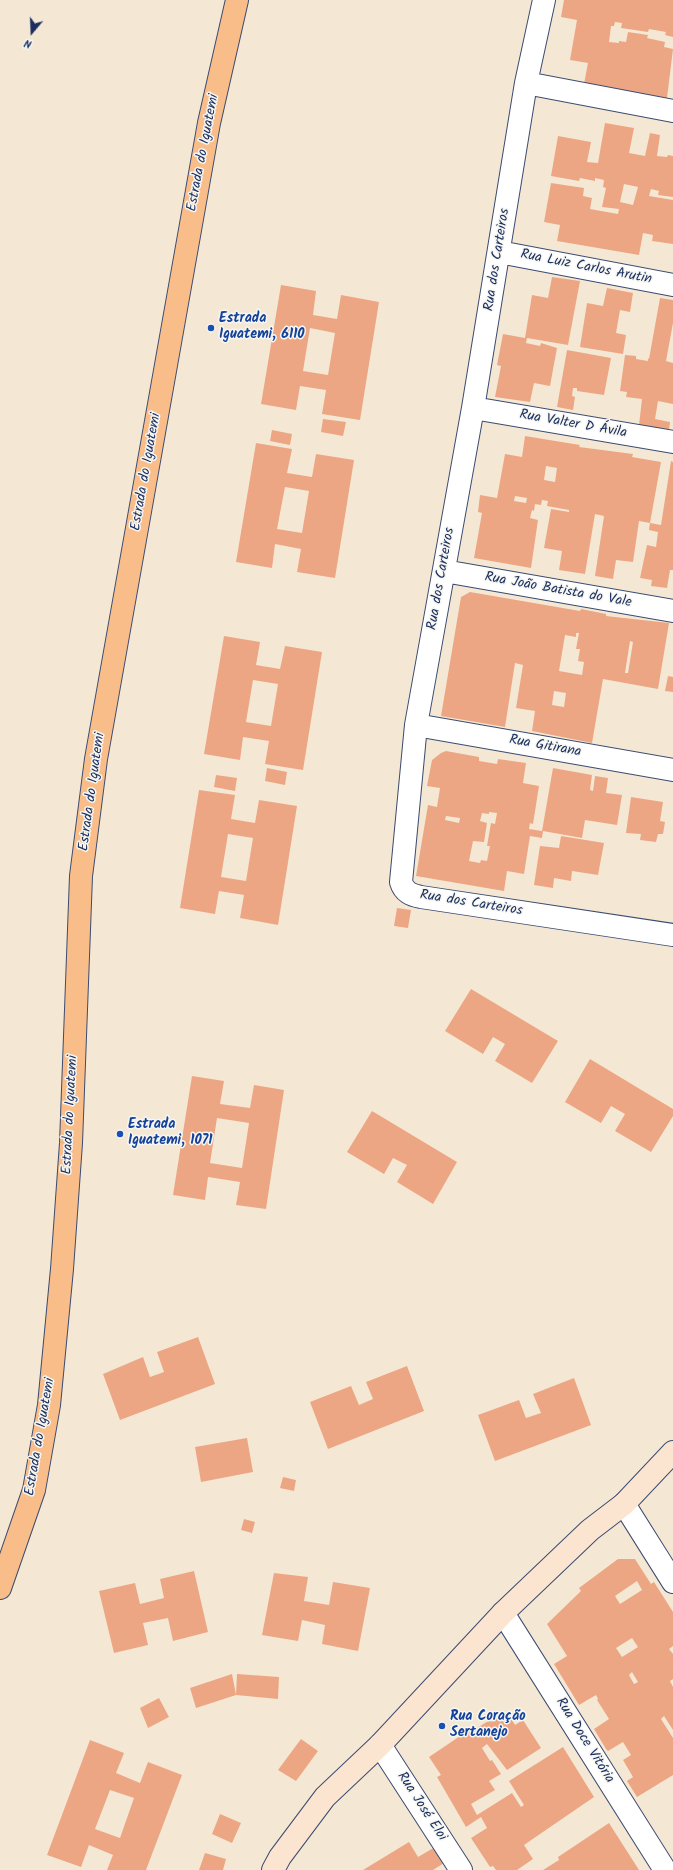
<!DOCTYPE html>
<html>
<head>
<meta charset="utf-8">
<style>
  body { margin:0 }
  #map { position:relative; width:673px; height:1870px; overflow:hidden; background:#f4e8d5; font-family:Kalam,sans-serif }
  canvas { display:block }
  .north { position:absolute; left:12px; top:12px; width:40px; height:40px; -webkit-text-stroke:3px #f6f6f2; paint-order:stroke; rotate:199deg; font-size:11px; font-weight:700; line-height:16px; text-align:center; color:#1b2f5e }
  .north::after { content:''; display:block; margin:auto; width:14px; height:18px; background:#1b2f5e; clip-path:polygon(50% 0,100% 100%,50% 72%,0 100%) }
</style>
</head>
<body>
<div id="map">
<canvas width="673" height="1870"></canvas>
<div class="north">N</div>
</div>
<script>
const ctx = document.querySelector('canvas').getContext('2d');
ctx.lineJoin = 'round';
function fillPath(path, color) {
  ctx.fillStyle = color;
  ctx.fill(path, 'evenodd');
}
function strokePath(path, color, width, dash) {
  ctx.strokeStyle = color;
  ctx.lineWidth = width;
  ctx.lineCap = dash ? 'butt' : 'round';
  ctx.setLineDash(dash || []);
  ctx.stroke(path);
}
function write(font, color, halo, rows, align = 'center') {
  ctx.font = font + ' Kalam,sans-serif';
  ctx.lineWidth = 3;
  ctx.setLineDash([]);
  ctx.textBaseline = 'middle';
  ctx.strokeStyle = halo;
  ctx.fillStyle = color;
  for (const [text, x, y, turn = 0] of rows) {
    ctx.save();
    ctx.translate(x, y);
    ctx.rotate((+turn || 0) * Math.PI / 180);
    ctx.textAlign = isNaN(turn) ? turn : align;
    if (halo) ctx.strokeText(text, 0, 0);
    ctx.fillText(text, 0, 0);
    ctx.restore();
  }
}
fillPath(new Path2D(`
  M564,0H673V37L665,35L666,32L649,29L648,32L621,28L622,23L615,22L614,26H611L609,42L619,43V41L626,42L628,32L648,35L647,38L665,42L664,47L673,49L667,98L584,84L588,63L570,60L577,20L561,17Z
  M605,123L634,128L629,153L645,156L650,133L660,135L657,156L667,157L668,155L673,156V197L658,195L659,191L651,189L649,196L673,200V244L652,241L653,235L643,233L639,255L557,241L560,225L544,222L551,183L584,188L583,196L592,198L590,209L618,214L619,209L602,207L606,188L603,187L604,180L595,178V181L580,178L579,181L551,176L558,136L591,142L587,162L598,163ZM624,184L638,187L633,205L620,202Z
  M552,277L580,281L568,345L527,338L526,343L540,346L541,343L557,348L550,386L534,383L530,402L495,397L501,366L497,365L503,334L525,338L532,295L548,298Z
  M281,285L316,291L313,315L337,319L341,295L379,302L360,420L322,414L326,390L300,386L296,410L261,404ZM310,328L335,333L328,375L303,371Z
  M607,288L633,293L630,312L620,310L616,333L626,335L623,354L580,347L587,303L603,306Z
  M660,298L673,300V323L666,361L673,363V404L658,401L655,419L670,422L669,430L639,425L642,399L626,397L627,392L620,391L625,355L636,356V359L648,361V358L649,359Z
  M567,350L611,358L604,395L577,391V388H573L572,396L575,397L573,410L557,407Z
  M323,419L346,422L343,436L321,432Z
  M272,430L292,434L290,445L270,441Z
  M525,436L580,445L579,447L633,454L632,457L661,462L650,523L639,521L633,562L616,560L613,579L595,576L604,516L595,514L585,574L559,570L562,551L544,548L551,509L569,512V510L547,506L548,501L542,500L541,505L535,504L534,511L532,510L530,518L538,520L531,568L474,558L482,513L478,512L480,495L497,498L505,454L522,457ZM546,466L557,468L555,482L544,480ZM515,496L527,498L526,503L514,501Z
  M256,443L292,449L287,473L312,477L316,454L354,460L335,578L297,572L301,549L275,544L272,568L236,562ZM285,487L309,491L302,533L277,529Z
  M671,461L673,462V570H670L667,588L651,586L652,580L640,578L647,545L656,547L658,532L649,530L650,523L661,525Z
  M470,592L580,611L581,609L606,614V616L669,623L658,689L603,679L592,743L532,731L535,711L516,708L523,665L515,663L505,727L441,716L461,597ZM576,633H579L576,649H580L578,661L584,662L582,675L559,671L565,635L576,637ZM630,641L633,642L628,673H625ZM554,691L566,693L564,707L552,705Z
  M224,636L260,642L256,665L280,669L285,646L322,652L303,770L265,764L269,741L243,737L240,760L204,754ZM253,680L278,684L271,726L246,722Z
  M668,676L673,677V692L665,691Z
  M446,751L479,757V761L497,764L498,759L526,763L523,783L539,786L533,824L530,823L529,829L542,831L553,768L592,775L590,790L593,791L595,776L608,778L606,793L622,795L617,825L585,820L582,838L543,831L542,838L530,836L524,874L507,871L504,891L416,876L428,805L437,807L440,788L427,786L432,760L441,753ZM489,812L497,813L495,824L491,823L487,846H490L487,861L481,860L480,863L469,861L473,841L484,842L487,823L480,821L482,813L489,814ZM446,816L460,818L459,823L445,820Z
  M267,768L287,772L285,785L265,781Z
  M216,775L237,778L235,791L214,787Z
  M199,790L235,795L231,819L255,823L259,800L297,806L278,925L240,918L244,895L219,891L215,914L180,908ZM228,834L253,838L246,881L221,877Z
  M631,797L663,802L660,821L665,822L663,834H658L656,842L640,840L641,834L626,833Z
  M561,836L604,843L598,875L572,871L571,881L554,878L553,888L534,885L540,846L559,848Z
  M397,908L411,910L408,928L394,926Z
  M471,989L558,1041L532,1083L495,1061L505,1044L493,1037L483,1054L445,1031Z
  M590,1059L673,1109V1116L651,1152L615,1131L625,1114L611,1106L601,1123L565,1102Z
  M192,1076L224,1081L220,1104L250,1108L254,1085L284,1090L266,1209L236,1205L240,1182L208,1177L205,1200L173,1195ZM217,1118L249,1123L242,1168L210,1163Z
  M372,1111L457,1162L433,1204L397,1182L407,1165L393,1158L384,1174L347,1152Z
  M198,1337L215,1384L120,1420L103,1374L143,1357L150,1377L164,1372L157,1352Z
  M407,1366L424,1411L328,1449L310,1402L351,1386L359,1405L373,1399L366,1382Z
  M574,1378L591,1425L495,1461L478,1415L519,1400L526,1418L541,1413L533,1394Z
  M247,1438L253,1472L201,1482L195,1447Z
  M283,1477L296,1480L294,1491L280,1488Z
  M244,1519L255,1522L252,1533L241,1530Z
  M618,1559H635L651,1584L654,1582L673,1612V1646L669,1649L673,1654V1679L670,1681L673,1687V1730L664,1716L661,1719L673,1738V1775L637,1797L627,1781L633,1777L623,1760L631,1755L623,1742L608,1751L606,1749L594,1729L609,1719L597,1700L598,1699L596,1695L579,1705L554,1664L567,1656L547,1624L581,1591L579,1588ZM637,1581L642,1590L620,1604L615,1596ZM632,1638L638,1647L622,1657L616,1648ZM632,1672L638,1682L634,1684L629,1675Z
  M194,1571L208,1632L173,1641L168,1618L143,1623L148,1645L114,1653L99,1591L135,1583L140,1604L164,1598L160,1579Z
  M274,1573L308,1577L304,1601L329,1605L333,1582L370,1588L358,1651L322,1644L325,1625L302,1620L298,1641L262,1635Z
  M232,1674L236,1695L237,1674L279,1677L278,1699L236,1695L196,1708L190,1688Z
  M159,1698L169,1717L148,1728L140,1708Z
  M507,1712L515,1725L523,1720L541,1748L507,1770L487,1744L482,1748L490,1761L492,1760L501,1774L489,1781L495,1790L471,1804L477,1815L512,1793L521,1807L524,1805L509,1781L563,1747L594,1797L524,1845L533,1859L517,1870H496L493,1866L490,1867L471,1838L487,1828L481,1817L466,1827L437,1777L441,1775L429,1757L475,1726L477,1728L490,1720L491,1722Z
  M301,1739L318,1751L296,1781L278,1770Z
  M90,1740L124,1753L116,1773L140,1783L148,1762L182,1775L146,1870H107L113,1855L89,1845L81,1867L47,1855ZM110,1790L134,1798L120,1838L95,1829Z
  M220,1814L241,1823L232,1843L212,1834Z
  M609,1823L639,1870H543L559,1860L558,1857Z
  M409,1842L418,1857L435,1847L444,1863L433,1870H363Z
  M205,1853L226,1859L223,1870H199Z`), '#eda683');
const street = new Path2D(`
  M544,0L526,83L473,408L416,725L401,882C404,892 411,895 421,897L673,935
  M526,83L673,111
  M499,252L673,285
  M473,408L673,442
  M444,571L673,611
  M416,725L673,770
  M624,1504L673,1582
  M503,1613L665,1870
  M380,1745L461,1870`);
const secondary = new Path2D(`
  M273,1870L280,1857L325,1797L380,1745L503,1613L590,1530L624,1504L673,1452`);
const primary = new Path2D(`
  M0,1588L34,1490L49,1405L62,1269L71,1143L81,876L96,759L209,123L237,0`);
strokePath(street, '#3c4b70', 24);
strokePath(secondary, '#3c4b70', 24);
strokePath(primary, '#3c4b70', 24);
strokePath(street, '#fff', 22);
strokePath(secondary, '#fce5d0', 22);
strokePath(primary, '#f8bd89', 22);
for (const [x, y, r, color] of [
  [211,328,4,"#1a4fb4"],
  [120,1134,4,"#1a4fb4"],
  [442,1726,4,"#1a4fb4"]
]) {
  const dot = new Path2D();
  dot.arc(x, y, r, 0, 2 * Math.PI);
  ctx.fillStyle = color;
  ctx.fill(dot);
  strokePath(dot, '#f6f6f2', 1.5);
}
write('14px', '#1b2f5e', '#f6f6f2', [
  ["Estrada do Iguatemi",204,153,-79],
  ["Rua dos Carteiros",498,260,-81],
  ["Rua Luiz Carlos Arutin",586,268,11],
  ["Rua Valter D Ávila",573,425,10],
  ["Estrada do Iguatemi",147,472,-80],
  ["Rua dos Carteiros",442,579,-80],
  ["Rua João Batista do Vale",558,591,10],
  ["Rua Gitirana",545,747,10],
  ["Estrada do Iguatemi",93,792,-82],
  ["Rua dos Carteiros",471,904,9],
  ["Estrada do Iguatemi",71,1115,-87],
  ["Estrada do Iguatemi",41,1437,-80],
  ["Rua Doce Vitória",584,1741,58],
  ["Rua José Eloi",421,1807,57]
]);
write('bold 14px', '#164399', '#f6f6f2', [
  ["Estrada",219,320],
  ["Iguatemi, 6110",219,336],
  ["Estrada",128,1126],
  ["Iguatemi, 1071",128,1142],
  ["Rua Coração",450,1718],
  ["Sertanejo",450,1734]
], 'left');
</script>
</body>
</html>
